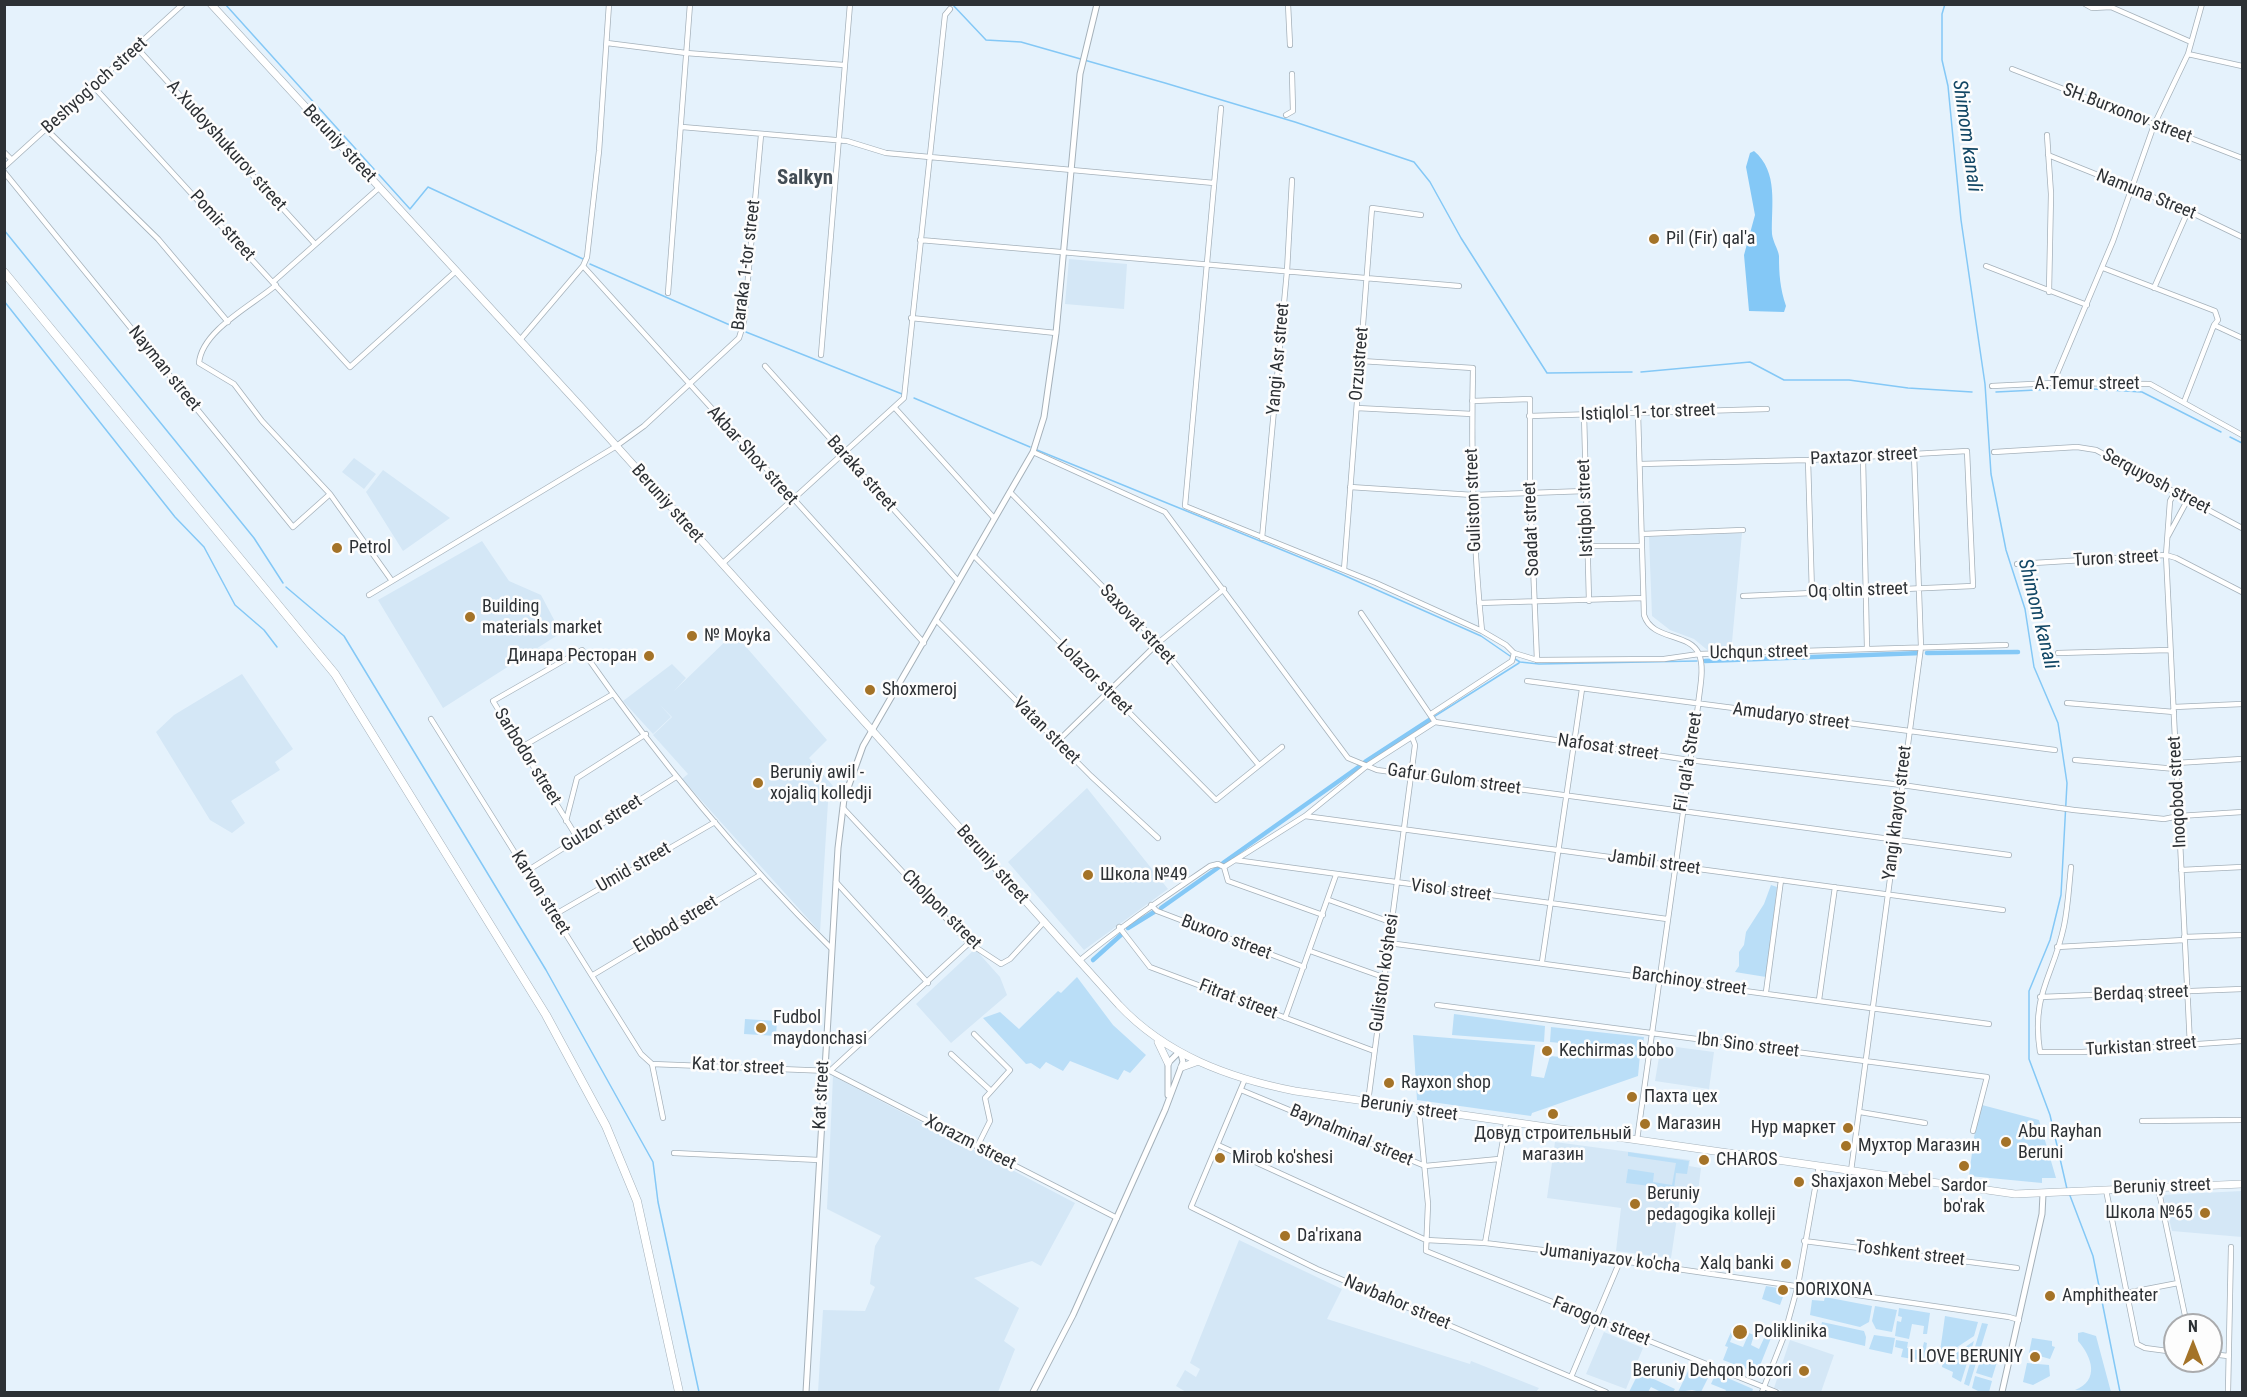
<!DOCTYPE html>
<html>
<head>
<meta charset="utf-8">
<style>
  body { margin:0 }
  #map { position:relative; width:2247px; height:1397px; overflow:hidden; background:#e5f2fc; font-family:"Roboto Condensed",sans-serif }
  canvas { display:block }
  .frame { position:absolute; inset:0; border:6px solid #2d3135; pointer-events:none }
  .north { position:absolute; left:2163px; top:1313px; width:60px; height:60px; box-sizing:border-box; background:#fdfdfd; border:2px solid #aaabad; border-radius:50%; rotate:0deg; font-size:16px; font-weight:700; line-height:24px; text-align:center; color:#2d3135 }
  .north::after { content:''; display:block; margin:auto; width:21px; height:27px; background:#a47328; clip-path:polygon(50% 0,100% 100%,50% 72%,0 100%) }
</style>
</head>
<body>
<div id="map">
<canvas width="2247" height="1397"></canvas>
<div class="frame"></div>
<div class="north">N</div>
</div>
<script>
const ctx = document.querySelector('canvas').getContext('2d');
ctx.lineJoin = 'round';
function fillPath(path, color) {
  ctx.fillStyle = color;
  ctx.fill(path, 'evenodd');
}
function strokePath(path, color, width, dash) {
  ctx.strokeStyle = color;
  ctx.lineWidth = width;
  ctx.lineCap = dash ? 'butt' : 'round';
  ctx.setLineDash(dash || []);
  ctx.stroke(path);
}
function write(font, color, halo, rows, align = 'center') {
  ctx.font = font + ' "Roboto Condensed",sans-serif';
  ctx.lineWidth = 5;
  ctx.setLineDash([]);
  ctx.textBaseline = 'middle';
  ctx.strokeStyle = halo;
  ctx.fillStyle = color;
  for (const [text, x, y, turn = 0] of rows) {
    ctx.save();
    ctx.translate(x, y);
    ctx.rotate((+turn || 0) * Math.PI / 180);
    ctx.textAlign = isNaN(turn) ? turn : align;
    if (halo) ctx.strokeText(text, 0, 0);
    ctx.fillText(text, 0, 0);
    ctx.restore();
  }
}
fillPath(new Path2D(`
  M1069,259L1127,264L1124,309L1065,304Z
  M354,458L376,474L364,489L342,472Z
  M383,470L450,518L403,551L366,492Z
  M1742,533L1731,653H1711L1694,639L1670,630L1652,616L1649,537Z
  M482,541L509,581L541,595L561,633L443,708L378,600Z
  M734,633L827,740L809,758L834,787L828,802L820,932L682,779L688,774L653,735L672,717L659,704L671,717L653,734L623,701L672,664L686,678L674,691Z
  M242,674L293,749L275,762L280,770L231,801L245,823L232,833L210,820L156,732L174,715Z
  M1087,788L1168,889L1084,950L1008,862Z
  M975,949L1000,977L1007,995L951,1043L916,1004Z
  M1661,1045L1714,1052L1709,1089L1655,1081Z
  M833,1076L1075,1203L1041,1266L1032,1261L974,1278L1019,1308L1004,1341L1015,1349L998,1392H818L823,1310L865,1311L875,1287L870,1284L875,1246L881,1236L827,1209Z
  M1555,1142L1690,1160L1689,1166L1701,1168L1697,1200L1680,1198L1671,1258L1616,1251L1621,1208L1547,1198Z
  M2242,1191V1237L2172,1231L2163,1195Z
  M1239,1240L1342,1289L1327,1319L1470,1364L1471,1361L1539,1388L1536,1392H1186L1176,1386L1185,1370L1196,1377L1200,1369L1190,1363Z
  M1604,1332L1643,1348L1626,1389L1586,1374Z
  M1790,1340L1834,1355L1821,1392H1787L1774,1388Z`), '#d4e7f6');
fillPath(new Path2D(`
  M1771,885L1777,887L1766,977L1735,972L1739,966V952L1744,945L1746,932L1764,904Z
  M1077,977L1113,1025L1146,1055L1130,1073L1124,1070L1118,1080L1070,1061L1063,1071L1046,1062L1040,1069L1031,1063L1026,1064L983,1018L1000,1012L1019,1029L1058,991L1061,993Z
  M1454,1014L1545,1026L1544,1042L1452,1035Z
  M745,1019L777,1021L776,1036L744,1034Z
  M1551,1027L1644,1037L1642,1051L1550,1042Z
  M1413,1035L1535,1045L1531,1076L1544,1078L1550,1056L1561,1057L1562,1048L1640,1055L1638,1076L1532,1113L1531,1116L1417,1100Z
  M1982,1105L2039,1120L2056,1178H2042V1183L1969,1176L1974,1137Z
  M1628,1152L1689,1161L1687,1174L1676,1173L1674,1189L1626,1183L1628,1169L1654,1173L1653,1182L1672,1185L1676,1163L1628,1156Z
  M1766,1286L1778,1288L1777,1292L1784,1294L1780,1305L1762,1299Z
  M1825,1297L1872,1306L1869,1322L1860,1327L1810,1315L1812,1300L1824,1301Z
  M1875,1306L1897,1310L1892,1332L1876,1329L1872,1321Z
  M1899,1308L1930,1313L1927,1334H1923L1924,1326L1912,1324L1909,1339L1895,1336L1897,1321L1901,1322L1902,1317L1898,1316Z
  M1945,1316L1978,1322L1974,1336L1939,1359Z
  M1822,1322L1864,1331L1866,1337L1865,1346L1819,1335Z
  M1982,1323L1988,1324L1969,1386L1964,1384Z
  M1734,1325L1736,1326L1730,1342L1743,1347L1749,1333L1754,1335L1751,1345L1759,1349L1765,1336L1771,1338L1757,1373L1723,1360L1728,1347L1725,1346Z
  M2083,1332L2096,1336L2111,1392L2075,1390C2100,1380 2092,1357 2078,1341V1333Z
  M1874,1335L1895,1338L1892,1354L1869,1349Z
  M2032,1338L2052,1341V1346L2055,1347L2050,1359L2029,1353Z
  M1896,1340L1908,1342L1907,1348L1922,1351L1924,1342L1927,1343L1924,1361L1901,1357L1903,1349L1895,1347Z
  M1974,1341L1961,1382L1952,1377L1953,1372L1942,1367L1943,1362Z
  M1980,1361L1997,1362L1992,1378L1976,1373Z
  M2027,1363L2049,1365L2050,1376L2033,1385L2023,1382Z
  M1690,1367L1709,1376L1701,1392L1692,1390L1678,1392Z
  M1639,1372L1675,1389L1673,1392H1661L1651,1387L1648,1392H1629Z
  M1716,1373L1753,1389L1752,1392H1725L1726,1390L1711,1384Z
  M1975,1376L1992,1381L1989,1392H1980L1972,1388Z`), '#badef7');
fillPath(new Path2D(`
  M1754,151C1779,172 1771,206 1772,234C1773,242 1778,249 1779,256C1779,274 1780,288 1786,306L1784,312L1749,311L1744,255L1755,215L1746,167L1750,153Z`), '#84c8f6');
strokePath(new Path2D(`
  M225,4L410,209L428,187L583,259
  M952,4L986,40L1021,42L1165,83L1295,122L1414,162L1430,182L1461,238L1547,373L1632,372
  M1945,4L1942,14V60L1948,86L1961,220L1985,384L1991,474L2006,550L2025,609L2034,667L2058,723L2067,783L2061,895L2050,940L2029,991V1059L2050,1115L2067,1189
  M4,230L254,538L283,583
  M590,264L739,329
  M4,301L175,517L204,547L235,605L264,630L277,647
  M746,332L902,394
  M1641,372L1750,362L1784,380H1849L1908,388L1972,392
  M1996,392L2076,388L2142,392L2221,432
  M914,398L1030,447
  M2230,437L2242,443
  M1037,450L1341,574L1481,636L1510,656
  M286,587L344,636L546,970L653,1162L658,1202L699,1392
  M1515,659L1520,662L1539,664L1697,661
  M1435,716L1519,663
  M2069,1193L2093,1256L2120,1392`), '#84c8f6', 1.5);
strokePath(new Path2D(`
  M1927,653L2018,652
  M1705,661L1921,653
  M1365,762L1431,719
  M1223,863L1360,766
  M1161,908L1219,867
  M1128,928L1154,912
  M1093,960L1122,934`), '#84c8f6', 4.5);
const minor = new Path2D(`
  M1288,4L1290,45
  M2085,4L2092,8L2111,7L2191,42
  M607,43L686,53L844,65
  M137,48L315,244
  M2188,54L2242,66
  M2012,69L2242,158
  M94,87L350,367L456,271
  M1221,108L1185,506L1376,583L1482,631L1506,645L1514,653L1537,660L1664,659L1699,654L2006,645
  M1286,115L1293,111L1292,74
  M682,127L847,141L886,153L1214,183
  M47,130L158,239L228,322
  M2047,135L2051,194L2049,292
  M4,152L12,160
  M2048,155L2188,211L2242,237
  M4,167L183,4
  M4,172L293,527L330,494
  M920,240L1459,286
  M583,266L924,643
  M1986,266L2087,305
  M2103,268L2215,311L2218,320L2214,325L2242,338
  M273,282L380,187
  M276,285C253,305 202,330 199,363L234,384L262,421L330,494L392,581
  M2154,288L2188,211
  M668,293L690,4
  M911,318L1056,333
  M520,340L583,266L587,257L599,151L609,4
  M821,355L850,4
  M1361,361L1473,368C1471,456 1473,544 1482,631
  M765,366L958,581
  M2053,383L2113,241L2154,125L2188,54L2202,4
  M1992,386L2053,383L2150,384L2242,435
  M1472,401L1530,399V493L1537,660
  M2184,402L2214,325
  M895,408L994,518
  M1357,408L1472,414
  M1584,414L1589,601
  M1529,416L1767,409
  M1033,452L1165,512L1348,758L1377,770L2009,855
  M1994,452L2077,447L2096,450L2242,528
  M1863,458L1867,649
  M1808,460L1812,593
  M1640,464L1808,460L1967,451L1973,586L1743,596
  M1350,487L1473,495L1585,491
  M1010,492L1158,643L1258,764
  M2175,492L2170,501L2166,555L2190,1045
  M1642,534L1743,530
  M2168,536L2188,499
  M1262,538L1287,271L1292,180
  M1587,546H1642
  M974,556L1216,800L1282,747
  M722,564L904,398L945,15L950,9
  M2017,564L2166,555L2176,558L2242,592
  M1344,570L1372,208L1421,215
  M369,595L615,447L644,426L739,338L744,322L761,135
  M1479,603L1643,598
  M1361,613L1435,722
  M937,621L1091,776L1158,838
  M2058,653L2169,650
  M1527,681L2055,750
  M2067,703L2174,712
  M2174,707L2242,704
  M1431,714L1512,661L1514,653
  M431,719L641,1054L652,1064
  M1435,722L1689,760L1902,785L2074,810L2164,819L2179,816L2242,812
  M1057,742L1158,643L1224,589
  M520,748L613,694
  M2075,760L2176,769
  M2176,763L2242,759
  M843,808L969,943L1001,964L1010,959L1044,922
  M1305,816L2003,910
  M566,821L577,778L646,734
  M578,839L493,701L582,650C656,756 739,857 831,948
  M1235,860L1667,919
  M1224,867L1228,881L1323,915
  M2071,867C2069,886 2068,907 2064,926C2053,978 2031,993 2040,1052H2082L2242,1041
  M2181,870L2242,867
  M527,871L676,777
  M836,882L928,983
  M1329,900L1393,923
  M1151,905L1157,911L1304,967
  M554,915L715,822
  M1119,927L1150,967L1374,1051
  M2184,937L2242,935
  M1389,943L1989,1024
  M2057,947L2184,940
  M1310,951L1383,977
  M1079,961C1121,926 1165,897 1210,866L1218,864L1224,867L1305,816L1368,765L1435,722
  M1542,962L1582,689
  M593,975L760,875
  M1766,992L1781,880
  M2040,997L2242,989
  M1819,1000L1835,887
  M1437,1005L1987,1077L1973,1131
  M1285,1018L1336,875
  M974,1034L1010,1070L985,1098L990,1121L977,1147
  M951,1054L991,1091
  M652,1064L830,1071L1117,1218
  M652,1064L663,1118
  M830,1071L969,943
  M1245,1079L1191,1207L1317,1269L1606,1392
  M1241,1090L1425,1166L1499,1159
  M1368,1102L1415,745L1412,737
  M1419,1110L1428,1204L1426,1251L1776,1392
  M1860,1112L1925,1123
  M2142,1121L2242,1120
  M1637,1140L1698,706C1699,691 1705,669 1699,654C1689,632 1652,641 1644,615L1638,413
  M1218,1145L1426,1240L1485,1243L1567,1253L2009,1317L2019,1320
  M674,1153L819,1160
  M1851,1171L1921,647L1914,454
  M2158,1187L2187,1325
  M2106,1190L2137,1344L2145,1348L2175,1352
  M1804,1241L2017,1268
  M1485,1243L1506,1123
  M2126,1293L2178,1283
  M2211,1354L2228,1356
  M1571,1377L1620,1261
  M1762,1392L1784,1336L1798,1285L1819,1166
  M2228,1392L2231,1247`);
const tertiary = new Path2D(`
  M1168,1095V1063L1179,1052
  M806,1392L838,848L844,799L863,746L1033,452L1044,417L1056,333L1080,74L1097,4
  M1033,1392L1073,1315L1165,1110L1183,1062L1181,1054
  M2002,1392L2042,1214L2043,1194`);
const primary = new Path2D(`
  M211,4L584,410L1119,1005C1166,1055 1229,1078 1295,1091L2015,1194L2242,1184
  M1158,1042L1168,1063
  M1182,1067L1196,1062`);
const trunk = new Path2D(`
  M4,272L335,674L546,1015L606,1126L637,1201L679,1392`);
strokePath(minor, '#a5b1ba', 6);
strokePath(tertiary, '#a5b1ba', 7);
strokePath(primary, '#a5b1ba', 8);
strokePath(trunk, '#a5b1ba', 9);
strokePath(minor, '#fff', 4.5);
strokePath(tertiary, '#fff', 5);
strokePath(primary, '#fff', 7);
strokePath(trunk, '#fff', 8);
for (const [x, y, r, color] of [
  [1654,239,6,"#a47328"],
  [337,548,6,"#a47328"],
  [470,617,6,"#a47328"],
  [692,636,6,"#a47328"],
  [649,656,6,"#a47328"],
  [870,690,6,"#a47328"],
  [758,783,6,"#a47328"],
  [1088,875,6,"#a47328"],
  [761,1028,6,"#a47328"],
  [1547,1051,6,"#a47328"],
  [1389,1083,6,"#a47328"],
  [1632,1097,6,"#a47328"],
  [1553,1114,6,"#a47328"],
  [1645,1124,6,"#a47328"],
  [1848,1128,6,"#a47328"],
  [2006,1142,6,"#a47328"],
  [1846,1146,6,"#a47328"],
  [1220,1158,6,"#a47328"],
  [1704,1160,6,"#a47328"],
  [1964,1166,6,"#a47328"],
  [1799,1182,6,"#a47328"],
  [1635,1204,6,"#a47328"],
  [2205,1213,6,"#a47328"],
  [1285,1236,6,"#a47328"],
  [1786,1264,6,"#a47328"],
  [1783,1290,6,"#a47328"],
  [2050,1296,6,"#a47328"],
  [1740,1332,8,"#a47328"],
  [2035,1357,6,"#a47328"],
  [1804,1371,6,"#a47328"]
]) {
  const dot = new Path2D();
  dot.arc(x, y, r, 0, 2 * Math.PI);
  ctx.fillStyle = color;
  ctx.fill(dot);
  strokePath(dot, '#fdfdfd', 2);
}
write('18px', '#2d3135', '#fdfdfd', [
  ["Beshyog'och street",95,86,-42],
  ["SH.Burxonov street",2127,114,21],
  ["Beruniy street",339,144,47],
  ["A.Xudoyshukurov street",226,146,48],
  ["Namuna Street",2146,195,22],
  ["Pomir street",222,226,48],
  ["Baraka 1-tor street",747,265,-83],
  ["Yangi Asr street",1279,359,-85],
  ["Orzustreet",1360,364,-85],
  ["Nayman street",164,369,51],
  ["A.Temur street",2087,384],
  ["Istiqlol 1- tor street",1648,413,-2],
  ["Akbar Shox street",752,456,48],
  ["Paxtazor street",1864,457,-3],
  ["Baraka street",861,474,48],
  ["Serquyosh street",2156,482,28],
  ["Guliston street",1474,500,-92],
  ["Beruniy street",667,504,48],
  ["Istiqbol street",1586,508,-92],
  ["Soadat street",1532,529,-92],
  ["Turon street",2116,559,-3],
  ["Oq oltin street",1858,591,-2],
  ["Saxovat street",1137,625,47],
  ["Uchqun street",1759,653,-1],
  ["Lolazor street",1094,678,45],
  ["Amudaryo street",1791,717,7],
  ["Vatan street",1046,731,45],
  ["Nafosat street",1608,748,8],
  ["Sarbodor street",527,757,58],
  ["Fil qal'a Street",1689,762,-81],
  ["Gafur Gulom street",1454,780,8],
  ["Inoqobod street",2178,792,-93],
  ["Yangi khayot street",1898,813,-83],
  ["Gulzor street",602,824,-32],
  ["Jambil street",1654,863,8],
  ["Beruniy street",992,865,48],
  ["Umid street",634,868,-30],
  ["Visol street",1451,891,7],
  ["Karvon street",540,893,58],
  ["Cholpon street",941,910,45],
  ["Elobod street",676,925,-31],
  ["Buxoro street",1226,938,21],
  ["Guliston ko'shesi",1385,973,-82],
  ["Barchinoy street",1689,982,8],
  ["Berdaq street",2141,994,-2],
  ["Fitrat street",1238,1000,21],
  ["Ibn Sino street",1748,1046,7],
  ["Turkistan street",2141,1047,-4],
  ["Kat tor street",738,1067,3],
  ["Kat street",822,1095,-87],
  ["Beruniy street",1409,1109,8],
  ["Baynalminal street",1351,1136,23],
  ["Xorazm street",970,1143,27],
  ["Beruniy street",2162,1187,-2],
  ["Toshkent street",1910,1254,7],
  ["Jumaniyazov ko'cha",1610,1259,7],
  ["Navbahor street",1397,1303,23],
  ["Farogon street",1601,1322,22]
]);
write('18px', '#2d3135', '#fdfdfd', [
  ["Pil (Fir) qal'a",1666,239],
  ["Petrol",349,548],
  ["Building",482,607],
  ["materials market",482,628],
  ["№ Moyka",704,636],
  ["Динара Ресторан",637,656,"right"],
  ["Shoxmeroj",882,690],
  ["Beruniy awil -",770,773],
  ["xojaliq kolledji",770,794],
  ["Школа №49",1100,875],
  ["Fudbol",773,1018],
  ["maydonchasi",773,1039],
  ["Kechirmas bobo",1559,1051],
  ["Rayxon shop",1401,1083],
  ["Пахта цех",1644,1097],
  ["Магазин",1657,1124],
  ["Нур маркет",1836,1128,"right"],
  ["Abu Rayhan",2018,1132],
  ["Beruni",2018,1153],
  ["Довуд строительный",1553,1134,"center"],
  ["магазин",1553,1155,"center"],
  ["Мухтор Магазин",1858,1146],
  ["Mirob ko'shesi",1232,1158],
  ["CHAROS",1716,1160],
  ["Shaxjaxon Mebel",1811,1182],
  ["Sardor",1964,1186,"center"],
  ["bo'rak",1964,1207,"center"],
  ["Beruniy",1647,1194],
  ["pedagogika kolleji",1647,1215],
  ["Школа №65",2193,1213,"right"],
  ["Da'rixana",1297,1236],
  ["Xalq banki",1774,1264,"right"],
  ["DORIXONA",1795,1290],
  ["Amphitheater",2062,1296],
  ["Poliklinika",1754,1332],
  ["I LOVE BERUNIY",2023,1357,"right"],
  ["Beruniy Dehqon bozori",1792,1371,"right"]
], 'left');
write('italic 20px', '#114664', '#fdfdfd', [
  ["Shimom kanali",1966,136,82],
  ["Shimom kanali",2037,614,76]
]);
write('bold 21px', '#434d55', '#fdfdfd', [
  ["Salkyn",805,179]
]);
</script>
</body>
</html>
